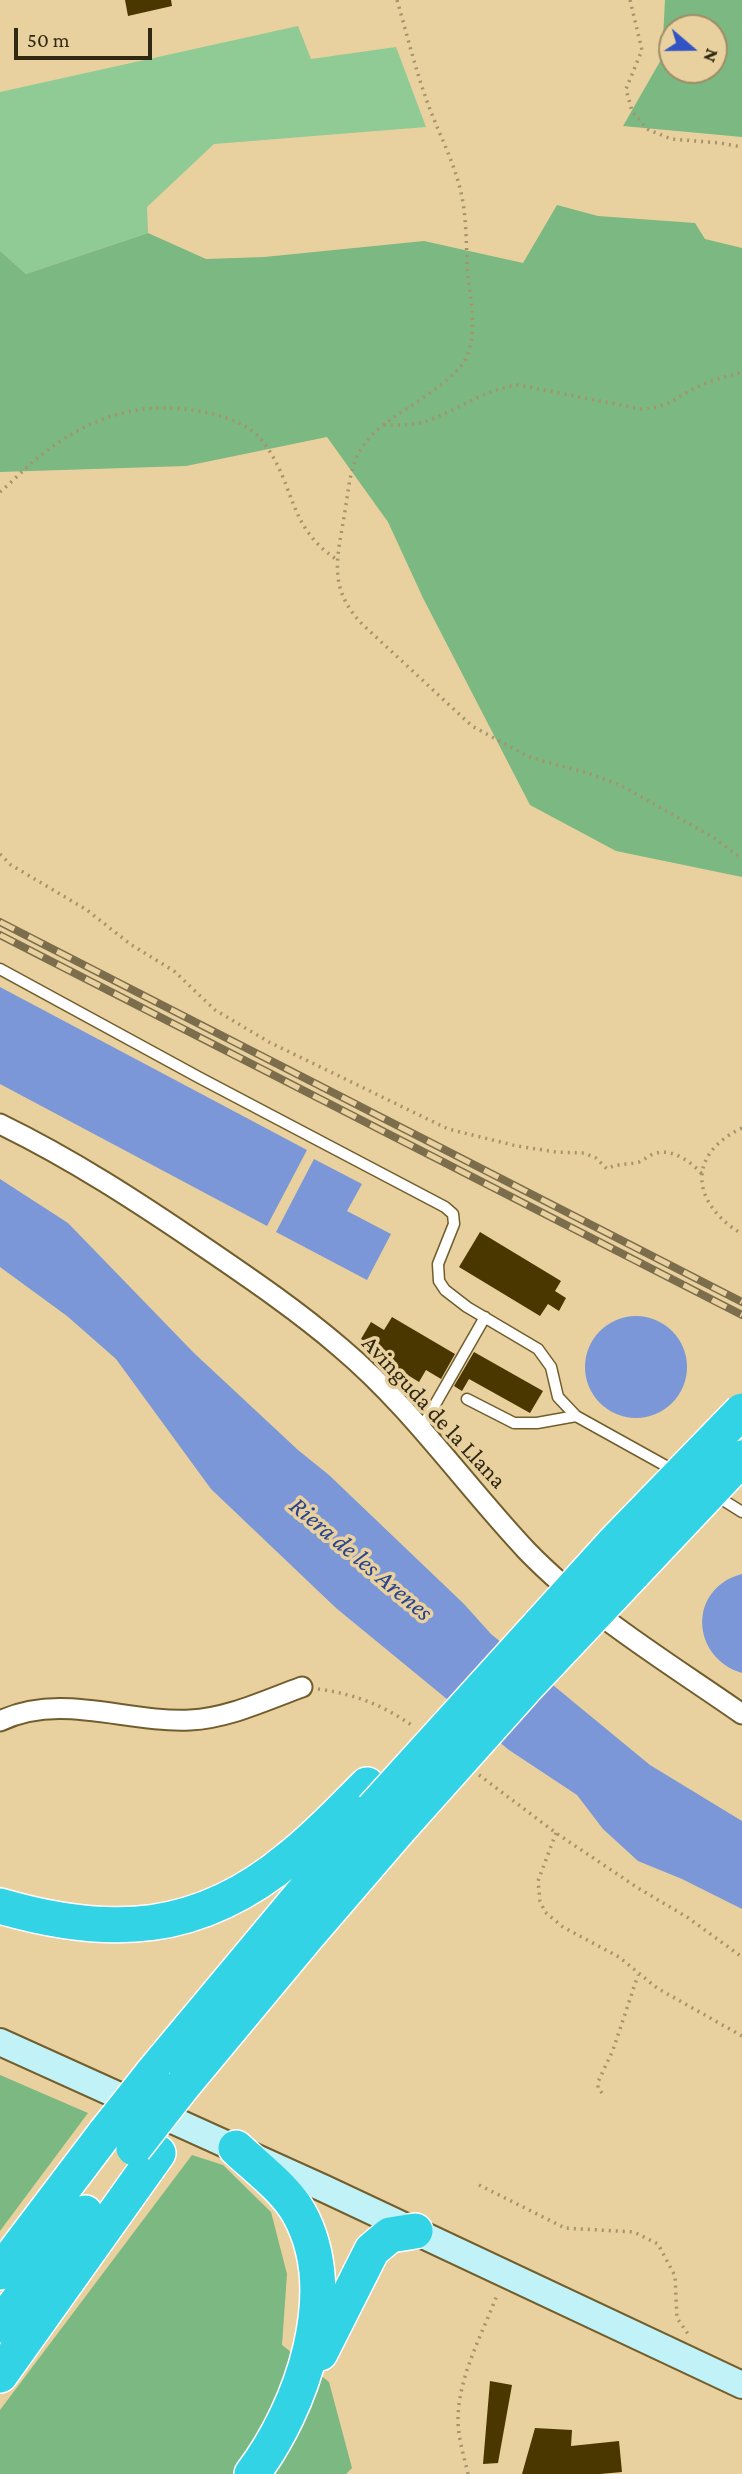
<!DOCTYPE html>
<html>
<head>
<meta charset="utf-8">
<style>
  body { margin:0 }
  #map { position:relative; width:742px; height:2474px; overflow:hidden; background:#e8d19e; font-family:"Crimson Pro",serif }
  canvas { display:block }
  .north { position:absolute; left:658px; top:14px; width:70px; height:70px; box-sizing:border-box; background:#e8d19e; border:2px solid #9e8d66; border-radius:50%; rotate:110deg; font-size:19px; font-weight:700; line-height:28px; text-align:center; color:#302813 }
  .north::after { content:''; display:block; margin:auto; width:24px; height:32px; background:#3153c3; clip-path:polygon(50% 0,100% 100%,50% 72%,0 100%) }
  .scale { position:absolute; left:14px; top:28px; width:138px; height:32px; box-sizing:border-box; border:4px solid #302813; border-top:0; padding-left:9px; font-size:21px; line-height:24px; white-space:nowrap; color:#302813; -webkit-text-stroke:5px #e8d19e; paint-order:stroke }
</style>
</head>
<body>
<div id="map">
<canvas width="742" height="2474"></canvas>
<div class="north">N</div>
<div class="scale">50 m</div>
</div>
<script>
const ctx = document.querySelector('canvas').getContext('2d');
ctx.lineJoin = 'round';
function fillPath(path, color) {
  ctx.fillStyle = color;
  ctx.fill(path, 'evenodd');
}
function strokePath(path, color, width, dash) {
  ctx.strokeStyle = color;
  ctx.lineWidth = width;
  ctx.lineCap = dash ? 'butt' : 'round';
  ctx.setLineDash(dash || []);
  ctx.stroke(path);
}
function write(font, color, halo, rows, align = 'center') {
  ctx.font = font + ' "Crimson Pro",serif';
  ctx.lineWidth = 7;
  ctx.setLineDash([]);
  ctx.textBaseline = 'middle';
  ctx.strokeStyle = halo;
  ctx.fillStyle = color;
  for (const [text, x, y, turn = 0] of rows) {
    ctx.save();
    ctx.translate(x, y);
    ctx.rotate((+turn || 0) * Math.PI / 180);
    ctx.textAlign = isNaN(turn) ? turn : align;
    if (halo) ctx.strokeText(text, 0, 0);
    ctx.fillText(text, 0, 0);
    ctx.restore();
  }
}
fillPath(new Path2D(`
  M298,26L311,59L396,47L426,127L214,144L147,207L148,233L26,274L0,251V92Z`), '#90ca94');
fillPath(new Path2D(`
  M665,0H742V137L623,126L662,58ZM672,28H714V70H672Z
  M557,205L598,216L695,223L705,239L742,248V877L616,851L530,805L423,598L388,522L327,437L186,466L0,472V251L26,274L148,233L206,259L264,257L424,241L523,263Z
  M0,2075L88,2113L0,2231Z
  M192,2155L223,2165L271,2212L287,2274L282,2345L329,2382L352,2468L346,2474H0V2410Z`), '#7cb881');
fillPath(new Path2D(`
  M0,987L307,1150L267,1226L0,1084Z
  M314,1159L362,1184L347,1211L391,1234L367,1280L276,1232Z
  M0,1179L68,1223L194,1353L298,1450L329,1475L464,1604L491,1634L650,1765L742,1821V1909L682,1879L638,1861L603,1829L577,1795L509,1750L336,1608L211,1489L116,1359L67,1316L0,1267Z
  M585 1367a51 51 0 1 1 102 0a51 51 0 1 1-102 0Z
  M742,1574V1673C690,1657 688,1588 742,1574Z`), '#7c97d7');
fillPath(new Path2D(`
  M125,0H171L172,6L128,16Z
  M480,1232L561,1281L555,1291L566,1298L559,1311L548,1304L540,1316L459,1267Z
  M392,1317L455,1354L441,1379L426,1370L419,1382L390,1364L393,1358L361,1339L371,1322L384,1330Z
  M474,1352L543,1391L530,1413L469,1379L462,1391L454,1386Z
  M490,2381L512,2385L498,2463L483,2464Z
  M535,2428L572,2430L571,2446L619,2441L622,2472L600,2474H522Z`), '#4a3700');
const lane = new Path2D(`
  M0,969L200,1078L445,1207L453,1214L454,1224L438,1264L439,1281L445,1290L467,1307L538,1349L551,1367L558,1397L576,1416L675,1471
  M467,1399L514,1423H537L576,1416
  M421,1429L485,1317
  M715,1495L742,1512`);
const street = new Path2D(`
  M0,1124C72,1159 138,1202 204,1247C251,1279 298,1311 341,1348C411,1407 464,1484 527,1551C589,1615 669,1663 742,1714
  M0,1721C61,1692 126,1723 190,1720C229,1718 266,1700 302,1687`);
const secondary = new Path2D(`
  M0,2042L325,2189L742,2385`);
const highway = new Path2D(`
  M0,1906C110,1938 199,1934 290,1858C318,1836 342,1810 367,1785
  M152,2074L373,1809
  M184,2084L307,1936L399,1829
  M236,2148C257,2168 285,2188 299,2213C343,2292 302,2408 252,2474
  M0,2272L106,2132
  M0,2325L85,2213
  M320,2353L372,2250L390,2235L415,2231
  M0,2375L158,2153`);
strokePath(lane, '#725e2d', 13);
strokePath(street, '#725e2d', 23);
strokePath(secondary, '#725e2d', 30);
strokePath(highway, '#fff', 38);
strokePath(new Path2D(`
  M397,0C408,38 417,76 431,112C442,140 456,167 462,197C467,223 466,250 468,277C471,302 477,331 467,356C456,383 397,411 374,433C350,456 350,481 345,511C338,556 326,587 363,625L472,726L529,757L587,773L620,785L716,839L742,859
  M630,0L642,50L626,89L632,111L647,129L671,139L720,143L742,147
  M384,425C398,425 413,426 427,421C458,410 485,389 518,385L641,409C672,408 678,394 704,384C716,379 729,376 742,372
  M0,492C12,482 23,470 35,460C86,418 138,399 204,412C227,417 250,424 264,443C296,486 287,526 336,559
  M0,854L11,865L87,910L130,944L174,971L215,1010L269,1042L448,1129L517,1146L556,1152L584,1153L596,1158L607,1169C618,1163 627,1165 639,1162C644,1160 648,1156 653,1154C672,1147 691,1162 702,1174
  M742,1128C685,1155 692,1204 742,1234
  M318,1689C354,1694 384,1705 414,1727
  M479,1775L556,1833L638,1888L687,1917L742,1957
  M556,1833L538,1881L540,1901L545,1912L563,1927L619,1957L657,1988L742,2036
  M602,2093L598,2088V2082L613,2050L638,1975
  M479,2185L565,2228L634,2232L658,2244L675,2276L677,2318L688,2334
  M468,2474C464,2456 458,2438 458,2420C458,2377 482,2335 497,2295`), '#a5936b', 3.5, [2, 5]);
strokePath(lane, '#fff', 10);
strokePath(street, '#fff', 19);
strokePath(secondary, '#c1f2f7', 26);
strokePath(highway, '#31d3e5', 35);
const rail = new Path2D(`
  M0,922L742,1302
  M0,935L742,1315`);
strokePath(rail, '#7c6d4c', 8);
strokePath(rail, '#e8d19e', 5, [16]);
const highwayBridge = new Path2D(`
  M373,1809L614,1543L742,1411
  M399,1829L525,1688L742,1458
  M106,2132L152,2074
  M134,2148L184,2084`);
strokePath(highwayBridge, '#fff', 38, []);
strokePath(highwayBridge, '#31d3e5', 35);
write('24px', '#302813', '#e8d19e', [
  ["Avinguda de la Llana",434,1412,47]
]);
write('italic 26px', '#294390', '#e8d19e', [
  ["Riera de les Arenes",361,1559,40]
]);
</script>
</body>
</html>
